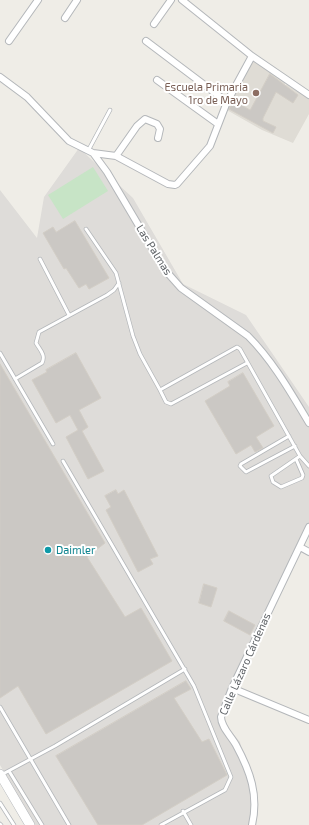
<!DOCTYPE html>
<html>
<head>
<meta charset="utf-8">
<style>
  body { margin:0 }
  canvas { display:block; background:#efede7 }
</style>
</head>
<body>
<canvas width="309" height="825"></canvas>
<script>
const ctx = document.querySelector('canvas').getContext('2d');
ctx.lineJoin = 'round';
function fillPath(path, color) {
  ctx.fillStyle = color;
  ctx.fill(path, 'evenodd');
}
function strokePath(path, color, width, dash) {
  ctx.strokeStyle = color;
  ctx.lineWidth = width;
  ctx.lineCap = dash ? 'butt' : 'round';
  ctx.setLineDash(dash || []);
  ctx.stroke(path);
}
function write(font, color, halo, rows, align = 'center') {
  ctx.font = font + ' "Exo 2",sans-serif';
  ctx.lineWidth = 4;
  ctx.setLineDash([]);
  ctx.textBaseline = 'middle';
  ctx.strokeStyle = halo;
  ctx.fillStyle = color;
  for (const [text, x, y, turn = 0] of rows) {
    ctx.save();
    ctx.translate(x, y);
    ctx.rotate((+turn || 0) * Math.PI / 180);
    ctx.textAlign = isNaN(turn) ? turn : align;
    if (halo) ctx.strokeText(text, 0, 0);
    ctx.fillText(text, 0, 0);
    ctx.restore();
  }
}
fillPath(new Path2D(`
  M79,148L133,198L183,284L246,315L309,407V523L218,715L240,742L257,816L251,825H35L0,765V190L37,238L44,197Z`), '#dedcd9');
fillPath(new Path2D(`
  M250,59L286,82L282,91L286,84L309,99V114L293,143L262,130L225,109Z`), '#dfdcd5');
fillPath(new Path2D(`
  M93,167L108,191L63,219L48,195Z`), '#c7e4c6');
const building = new Path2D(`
  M270,74L298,95L293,103L276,92L263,118V121L276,127L273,133L229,109L234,101L250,110Z
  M75,221L109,278L89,289L86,284L79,288L66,268L64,269L43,233L53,227L56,232Z
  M76,353L101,398L79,410L88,427L82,431L104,471L88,479L66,437L78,430L70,415L56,423L32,380L47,372L46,370Z
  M0,364L105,543L87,557L125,617L141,608L172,661L46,734L18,686L0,698Z
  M243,373L274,426L256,437L263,448L255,452L251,445L236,454L205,401L230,386L228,382Z
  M116,490L118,494L124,490L158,556L150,559L153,564L138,572L106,510L111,507L105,496Z
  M204,584L217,588L211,607L199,603Z
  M229,611L255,625L250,635L224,621Z
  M186,681L191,689L174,698L202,742L209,739L227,775L142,825H98L56,756Z`);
fillPath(building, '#cbc8c4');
strokePath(building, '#d3cec6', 1);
const lane = new Path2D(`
  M88,151L110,110
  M86,229L116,273L133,336L140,354L160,390
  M40,259L69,315
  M0,353L53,444
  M247,363L171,404L166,402L160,390L237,347L240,349L300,456L309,466
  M15,379L42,363C46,355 40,350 36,343L39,332L107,295L114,290L119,283
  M289,436L241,464L240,466L246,472L295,446
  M296,459L303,475L302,478L281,487L273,482L271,476L300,456
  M63,461L194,686L231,777L225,790L161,825
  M0,707L69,825
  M9,771L42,825
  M1,775L55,746L185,669
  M0,803L14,825
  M183,811L191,825
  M0,824L1,825`);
const street = new Path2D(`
  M182,0L252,56L309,95
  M65,18L77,0
  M154,24L171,0
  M9,41L38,0
  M146,41L227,102
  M0,77L27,97L69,141L93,153L107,172L165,270L181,288L248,336C273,361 291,393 309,423
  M157,80L218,124
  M93,153L116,156L168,184L175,185L177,184L210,146L227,102L252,56
  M116,156L137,126L145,119L157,124L160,129L158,138
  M300,547L309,552
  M232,688L309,720
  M252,825C259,795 250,771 236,745C231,736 221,727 221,717L232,688L309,527`);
const secondary = new Path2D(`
  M0,774L30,825`);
strokePath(lane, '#b4b7ba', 4.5);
strokePath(street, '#b4b7ba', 8);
strokePath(secondary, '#b3b6ba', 10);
strokePath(lane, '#fff', 3);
strokePath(street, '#fff', 6);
strokePath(secondary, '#fff', 9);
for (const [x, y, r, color] of [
  [256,93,4,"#8d6e63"],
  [48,550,4,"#0f9aa8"]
]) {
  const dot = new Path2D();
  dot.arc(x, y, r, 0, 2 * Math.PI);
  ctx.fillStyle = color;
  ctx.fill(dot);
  strokePath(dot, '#fff', 1.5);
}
write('11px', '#785e54', '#fff', [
  ["Escuela Primaria",248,87],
  ["1ro de Mayo",248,100]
], 'right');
write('11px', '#5e6266', '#fff', [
  ["Las Palmas",154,250,58],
  ["Calle Lázaro Cárdenas",245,664,-66]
]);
write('11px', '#0d838f', '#fff', [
  ["Daimler",56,550]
], 'left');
</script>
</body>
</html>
